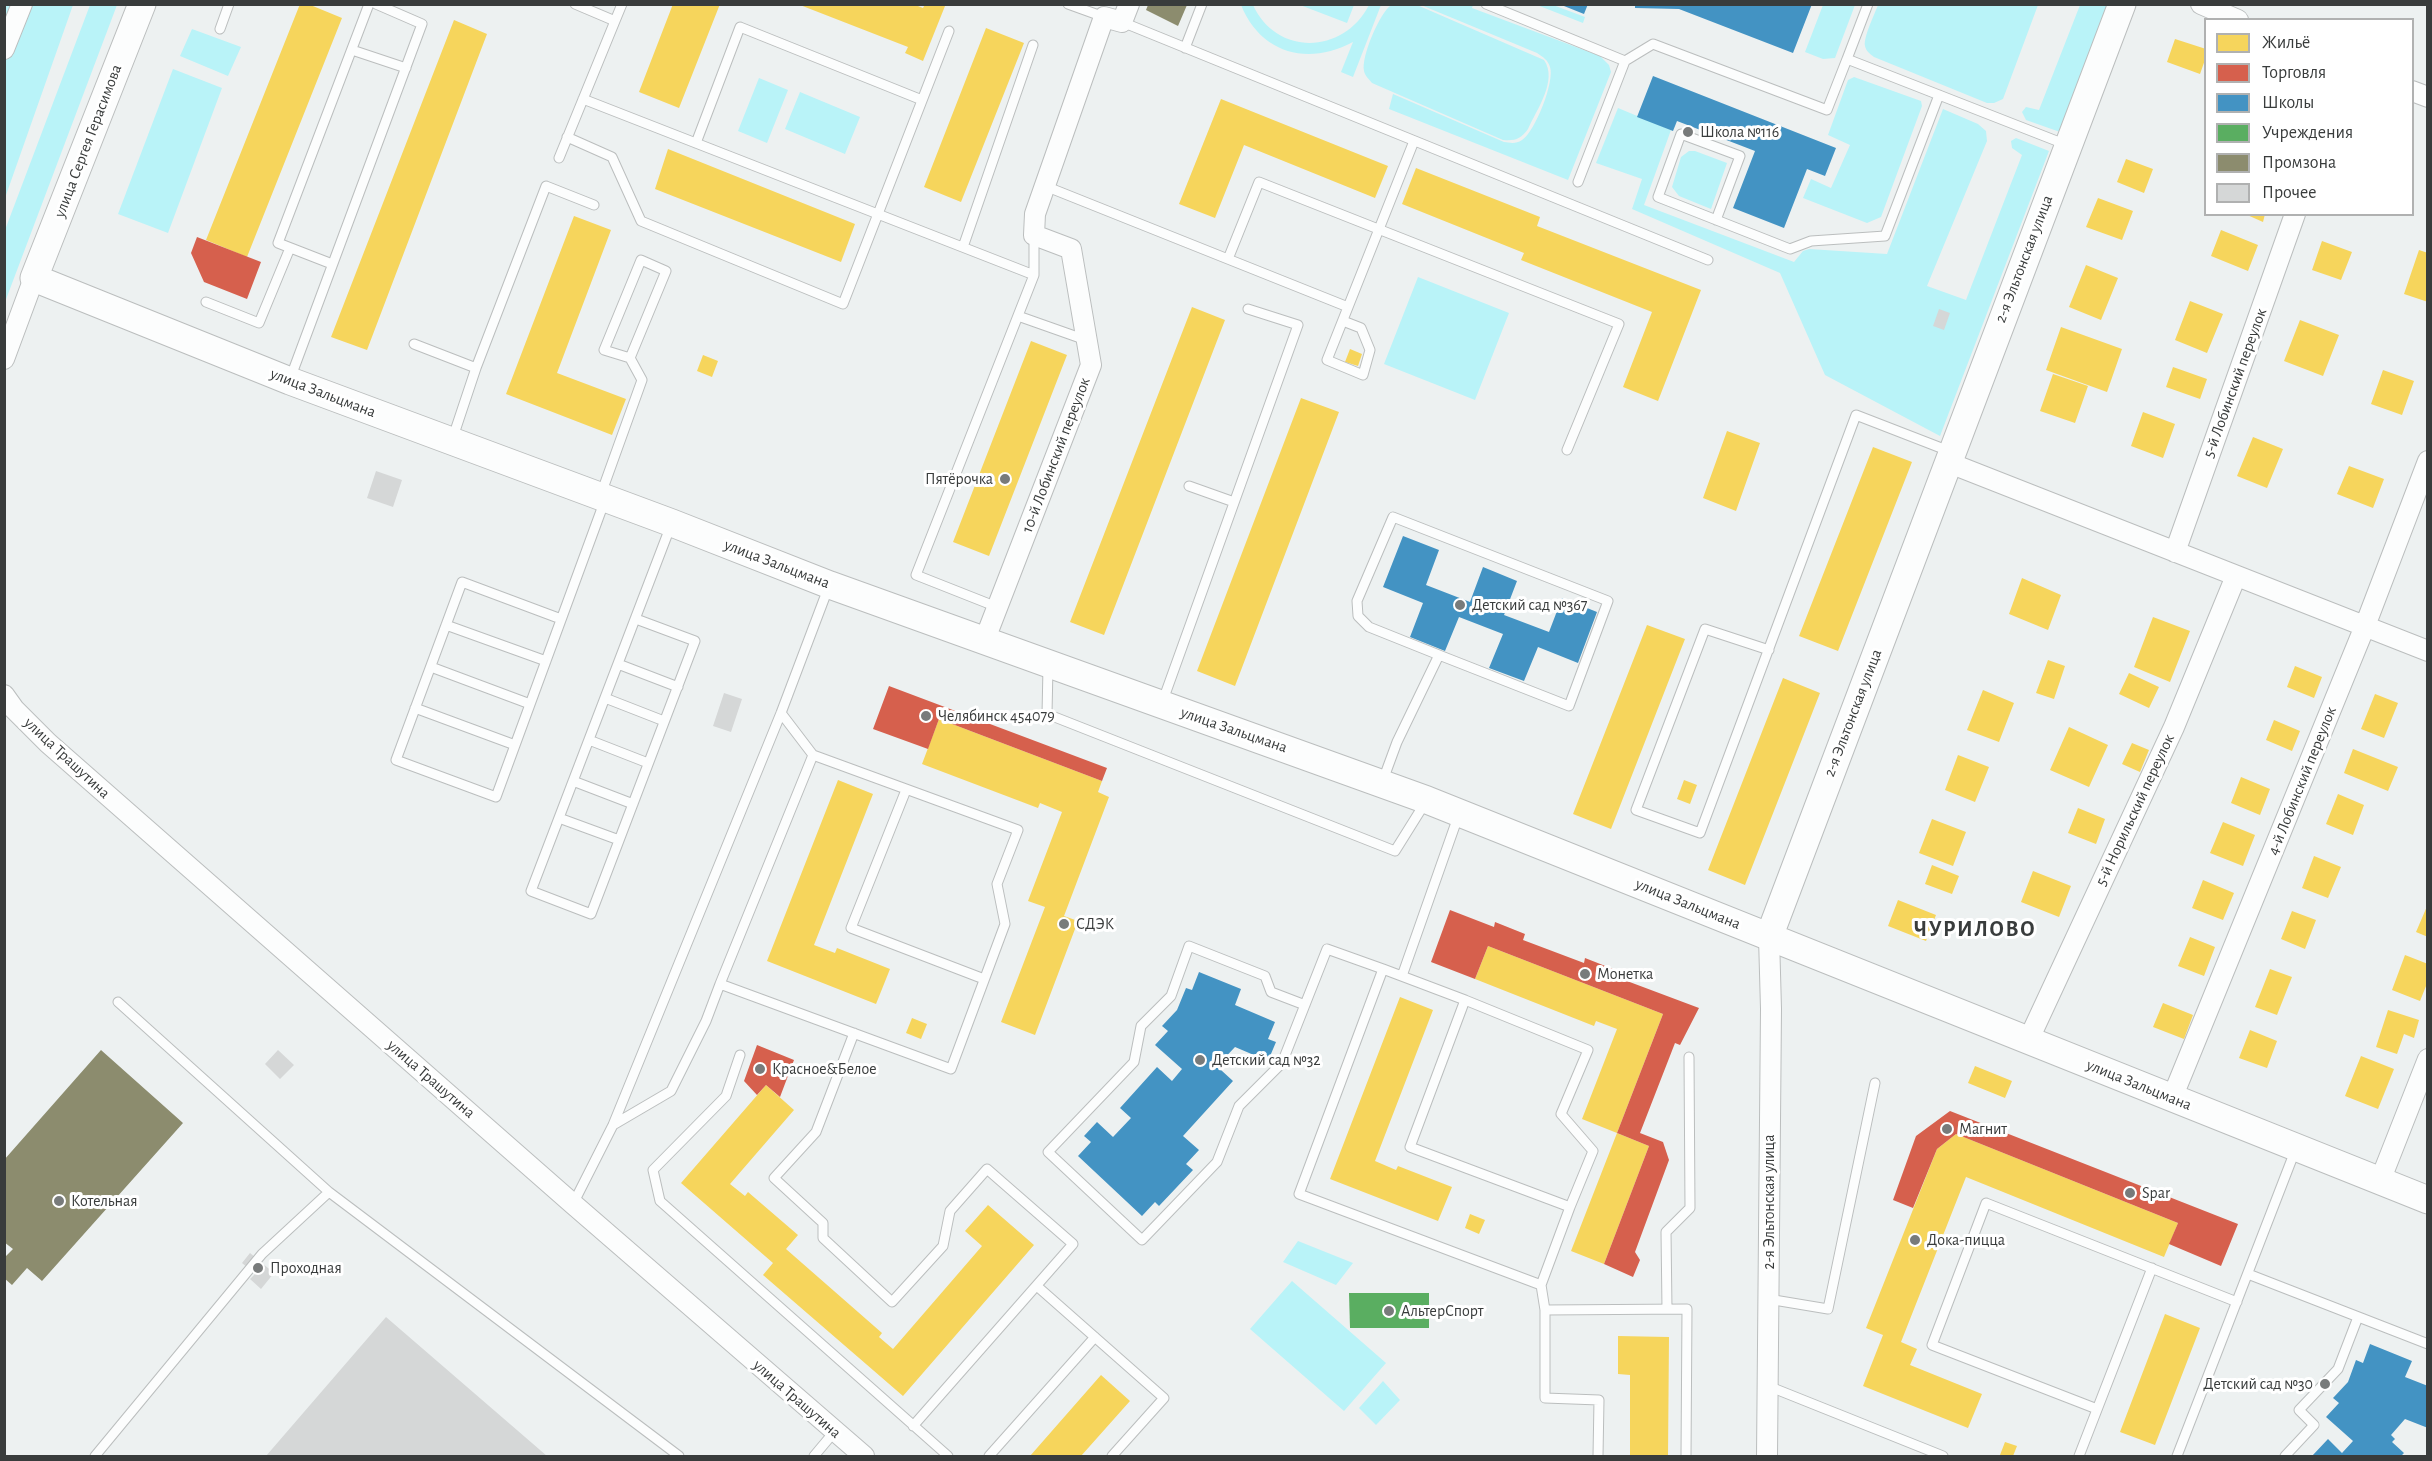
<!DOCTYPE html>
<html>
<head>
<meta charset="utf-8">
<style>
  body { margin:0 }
  #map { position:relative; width:2432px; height:1461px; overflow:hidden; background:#edf1f1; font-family:"Alegreya Sans",sans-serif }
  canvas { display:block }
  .frame { position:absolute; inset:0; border:6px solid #393c3c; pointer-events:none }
  .legend { position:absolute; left:2204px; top:18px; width:210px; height:198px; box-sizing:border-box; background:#fff; border:2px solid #b0b1b1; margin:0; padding:8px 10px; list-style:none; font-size:18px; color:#393c3c }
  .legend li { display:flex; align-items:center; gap:12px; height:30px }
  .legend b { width:30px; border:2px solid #b0b1b1 }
</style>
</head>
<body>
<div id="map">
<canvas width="2432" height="1461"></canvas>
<div class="frame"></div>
<ul class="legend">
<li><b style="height:16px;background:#f6d55c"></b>Жильё</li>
<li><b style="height:16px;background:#d6604d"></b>Торговля</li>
<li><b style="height:16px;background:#4393c3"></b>Школы</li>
<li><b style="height:16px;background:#5aae61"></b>Учреждения</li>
<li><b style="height:16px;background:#8c8c6e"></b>Промзона</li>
<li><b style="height:16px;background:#d5d7d7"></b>Прочее</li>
</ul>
</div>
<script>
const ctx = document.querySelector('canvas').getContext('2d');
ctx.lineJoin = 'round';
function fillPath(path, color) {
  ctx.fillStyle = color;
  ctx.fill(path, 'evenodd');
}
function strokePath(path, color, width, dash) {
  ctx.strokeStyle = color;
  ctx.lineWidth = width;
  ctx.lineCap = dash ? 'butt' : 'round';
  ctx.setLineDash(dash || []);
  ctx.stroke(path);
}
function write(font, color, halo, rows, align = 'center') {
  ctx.font = font + ' "Alegreya Sans",sans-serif';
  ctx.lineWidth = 6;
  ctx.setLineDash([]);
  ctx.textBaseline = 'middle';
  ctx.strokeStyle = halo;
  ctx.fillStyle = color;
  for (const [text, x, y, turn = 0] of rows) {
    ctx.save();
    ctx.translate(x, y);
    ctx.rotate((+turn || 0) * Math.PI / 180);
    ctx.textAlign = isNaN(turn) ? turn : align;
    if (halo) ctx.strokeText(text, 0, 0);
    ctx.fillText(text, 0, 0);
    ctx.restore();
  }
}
fillPath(new Path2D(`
  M5,5H73L5,198Z
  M90,5H117L5,302V230Z
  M1241,5H1253C1277,57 1344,54 1369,5H1381L1353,77L1341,72L1353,42C1308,66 1261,54 1241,5Z
  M1300,5H1354L1347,23Z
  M1417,5L1544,60C1558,80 1537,109 1528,129C1521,139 1515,141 1503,140L1372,83C1369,79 1365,76 1364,71C1361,56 1380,13 1391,5Z
  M1421,5H1473L1472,8L1600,56L1609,65L1611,72L1568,180L1389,109L1393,94L1504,142C1511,143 1516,144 1522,140C1535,132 1555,81 1550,67C1548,60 1543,57 1537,53Z
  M1537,5H1553L1585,17L1583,23Z
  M1823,5H1855L1835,58L1823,59L1805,52Z
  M1878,5V4L2038,5L2003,99L1994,103H1987L1874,57C1870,54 1866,51 1865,46C1863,38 1875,13 1878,5Z
  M2080,5H2108L2060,132L2026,120L2022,112L2026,107L2039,110Z
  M192,29L241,47L228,76L180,56Z
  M173,69L222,88L168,233L118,214Z
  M1854,77L1921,101L1922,106L1881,217L1867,223L1803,198L1811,179L1831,188L1850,145L1828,135L1848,80Z
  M759,78L788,90L767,143L738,131Z
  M800,92L860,117L845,154L785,129Z
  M1618,108L1671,130L1644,205L1794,262L1803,251L1809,249L1887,254L1943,109L1978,124L1986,131L1987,141L1927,286L1966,300L2022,155L2012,148L2011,141L2016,138L2049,151L1940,436L1825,375L1780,273L1632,209L1642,179L1596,163Z
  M1689,151H1695L1727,163L1711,209L1679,196L1672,187L1681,157Z
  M1418,277L1509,313L1475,400L1384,364Z
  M1298,1241L1353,1263L1336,1285L1283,1262Z
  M1292,1281L1386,1363L1344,1411L1250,1329Z
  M1383,1381L1400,1400L1376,1425L1359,1408Z`), '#b9f3f8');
fillPath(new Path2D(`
  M300,4H308L342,18L247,257L206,240Z
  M673,4H720L679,108L639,92Z
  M913,4L923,8L925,4L945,6L923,61L905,53L908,47L800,5Z
  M454,20L487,34L367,350L331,337Z
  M986,28L1024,43L961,202L924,187Z
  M2175,39L2206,49V57L2200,74L2167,62Z
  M1221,99L1388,166L1375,198L1244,145L1215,218L1179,204Z
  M668,149L855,224L841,262L655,189Z
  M2126,159L2153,169L2144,193L2117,182Z
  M1416,168L1540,217L1537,226L1701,290L1658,401L1623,387L1652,312L1521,260L1524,253L1402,204Z
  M2098,198L2133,211L2122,240L2086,227Z
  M2245,214H2265L2263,222Z
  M574,216L611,230L557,373L626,399L612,435L506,394Z
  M2221,230L2258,245L2248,271L2211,256Z
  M2322,241L2352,252L2341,280L2312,270Z
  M2419,250L2428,253V302L2404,294Z
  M2086,265L2118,278L2101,320L2069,307Z
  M2190,301L2223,314L2207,353L2175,340Z
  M1192,307L1225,320L1104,635L1070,622Z
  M2300,320L2339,335L2323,376L2284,361Z
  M2061,327L2122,349L2107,392L2046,370Z
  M1031,341L1067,355L989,556L953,542Z
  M1350,349L1362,354L1358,366L1345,362Z
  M703,355L718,361L712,377L697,371Z
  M2173,367L2207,379L2200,399L2166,387Z
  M2383,370L2414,381L2402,415L2371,404Z
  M2053,374L2088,386L2075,423L2040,411Z
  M1301,398L1339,412L1235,686L1197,671Z
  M2143,412L2175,424L2163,458L2131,446Z
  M1727,431L1760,443L1736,511L1703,498Z
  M2253,437L2283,449L2267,488L2237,476Z
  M1873,447L1912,462L1838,651L1799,636Z
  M2349,466L2384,479L2373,508L2337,494Z
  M2022,578L2061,595L2048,630L2009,614Z
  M2153,617L2190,631L2170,682L2134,667Z
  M1647,625L1685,639L1611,829L1573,814Z
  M2048,660L2065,666L2054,699L2036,693Z
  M2295,666L2322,677L2314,698L2287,687Z
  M2129,673L2159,687L2149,708L2119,694Z
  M1783,678L1820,693L1745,885L1708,870Z
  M1983,690L2014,703L1999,742L1967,730Z
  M2375,694L2398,703L2384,738L2361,729Z
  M939,719L1102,781L1098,792L1109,797L1064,916L1078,921L1035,1035L1001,1022L1045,907L1028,901L1062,812L1040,803L1038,808L922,764Z
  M2274,720L2300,731L2292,751L2266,740Z
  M2069,727L2108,745L2089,787L2050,770Z
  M2132,743L2149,750L2140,772L2122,764Z
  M2353,749L2398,767L2388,791L2344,773Z
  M1958,755L1989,767L1975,802L1945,790Z
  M2241,777L2270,789L2260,815L2231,803Z
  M838,780L873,794L814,945L835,953L837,948L890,969L876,1004L767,961Z
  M1684,780L1697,785L1690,804L1677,799Z
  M2338,794L2364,805L2353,835L2326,824Z
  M2078,808L2105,819L2096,844L2068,833Z
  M1932,819L1966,832L1953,866L1919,853Z
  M2223,822L2255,835L2243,866L2210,853Z
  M2314,856L2341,867L2328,898L2302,888Z
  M1932,865L1959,876L1952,894L1925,884Z
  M2033,871L2071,886L2059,917L2021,902Z
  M2203,880L2234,893L2223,920L2192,908Z
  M1898,900L1936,915L1926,941L1888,926Z
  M2428,904V937L2416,932Z
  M2292,911L2316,920L2305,949L2281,939Z
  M2190,937L2215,947L2204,976L2178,966Z
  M1488,946L1663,1014L1617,1133L1582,1119L1617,1029L1596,1021L1594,1026L1475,979Z
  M2405,955L2428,964V981L2420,1001L2392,990Z
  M2270,969L2292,977L2277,1015L2255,1007Z
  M1400,997L1433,1010L1375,1161L1396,1170L1398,1166L1452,1187L1438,1221L1330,1179Z
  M2163,1003L2193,1015L2184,1039L2153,1027Z
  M2388,1010L2419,1020L2414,1038L2404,1034L2397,1054L2376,1047Z
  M912,1018L927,1024L921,1039L906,1033Z
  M2250,1030L2277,1041L2267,1068L2239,1058Z
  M2361,1056L2394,1069L2378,1109L2345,1096Z
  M1975,1066L2012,1081L2005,1098L1968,1083Z
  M766,1085L794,1110L730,1184L745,1196L748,1192L798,1235L786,1249L882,1333L879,1337L893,1349L982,1246L965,1231L988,1205L1034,1245L903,1396L763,1275L773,1263L681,1183Z
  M1617,1133L1649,1146L1604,1264L1571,1251Z
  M1956,1134L2178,1223L2164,1257L1966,1177L1901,1342L1917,1349L1910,1365L1982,1394L1968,1428L1863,1386L1883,1335L1866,1328L1937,1149Z
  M1470,1214L1485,1220L1479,1234L1465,1228Z
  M2165,1314L2200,1328L2155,1445L2120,1432Z
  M1618,1336L1669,1337L1668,1456H1630V1375L1618,1374Z
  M1101,1375L1130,1401L1081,1456H1030Z
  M2005,1442L2017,1446L2013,1456L2000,1455Z`), '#f6d55c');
fillPath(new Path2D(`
  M197,237L261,262L247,299L204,282L191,253Z
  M889,686L1107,768L1102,781L939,719L928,749L873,729Z
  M1450,910L1494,927L1495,922L1525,934L1523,940L1584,963L1585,958L1613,969L1611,975L1699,1008L1680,1045L1675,1043L1640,1133L1663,1142L1669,1160L1635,1252L1640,1260L1633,1277L1604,1264L1649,1146L1617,1133L1663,1014L1488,946L1475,979L1431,962Z
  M757,1045L794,1060L780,1097L766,1085L757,1095L744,1081Z
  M1950,1111L2238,1224L2221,1266L2169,1244L2178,1223L1956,1134L1937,1149L1913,1208L1893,1200L1916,1136Z`), '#d6604d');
fillPath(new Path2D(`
  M1559,4H1588L1584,14Z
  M1635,4H1812L1793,53L1679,9L1635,8Z
  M1653,76L1836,148L1825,176L1807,169L1784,228L1733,208L1755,151L1677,121L1673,131L1637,117Z
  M1403,536L1439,550L1426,585L1470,602L1483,567L1517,581L1504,615L1549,632L1562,598L1597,612L1578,663L1538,647L1524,681L1489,668L1503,634L1459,617L1445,651L1410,637L1423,603L1383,587Z
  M1199,972L1241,989L1235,1005L1275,1022L1268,1039L1276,1042L1268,1061L1235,1047L1220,1063L1224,1067L1221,1070L1233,1081L1183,1136L1199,1150L1186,1164L1193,1170L1159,1206L1155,1202L1142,1216L1078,1156L1091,1142L1084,1136L1097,1122L1113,1137L1131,1118L1120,1108L1157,1067L1172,1081L1182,1069L1155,1045L1168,1031L1162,1026L1177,1010L1186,988L1192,990Z
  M2370,1344L2412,1361L2405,1377L2428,1386V1428L2405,1419L2391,1435L2395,1439L2392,1442L2404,1453L2401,1456H2312L2328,1439L2342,1453L2353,1441L2326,1417L2339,1403L2333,1398L2348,1382L2356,1360L2363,1363Z`), '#4393c3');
fillPath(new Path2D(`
  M1349,1293H1429V1328H1350Z`), '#5aae61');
fillPath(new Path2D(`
  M1148,5H1187L1178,26L1146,10Z
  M101,1050L183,1123L42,1281L27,1268L12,1285L4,1278V1258L13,1249L4,1242V1160Z`), '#8c8c6e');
fillPath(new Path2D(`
  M1939,309L1950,313L1944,330L1933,326Z
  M376,471L402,480L393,507L367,498Z
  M724,693L742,699L731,732L713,726Z
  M278,1050L294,1065L280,1079L265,1064Z
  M250,1253L274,1273L261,1289L250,1279L255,1274L242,1263Z
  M386,1317L547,1456H266Z`), '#d5d7d7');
const lane = new Path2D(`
  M1068,4L1104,17
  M1486,4L1625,61
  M1868,4L1847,59L2067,145
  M615,21L622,4
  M1122,22L1708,260
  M220,29L229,4
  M1185,48L1202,4
  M352,50L406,68
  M583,99L1034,275
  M567,137L612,157L641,221L843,304L949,31
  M696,143L740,27L922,100
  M559,158L615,21L575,4
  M1578,182L1625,61L1653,44L1827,110L1847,59
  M1045,186L1348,307
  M1716,220L1740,156L1681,134L1658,197L1790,249L1811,241L1885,236L1939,95
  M963,247L1033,45
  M1228,259L1259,182L1619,324L1567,450
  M332,264L278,243L369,4
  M206,302L259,323L290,248
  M1018,316L1086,340
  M1343,321L1361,328L1370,350L1363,375L1327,360L1414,141
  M414,344L476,368
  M290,379L422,24L376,4
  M452,440L476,368L546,186L594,205
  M1189,486L1234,502
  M601,494L642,380L630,358L666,271L641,260L604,350L630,358
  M997,607L916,575L1034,275V235
  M561,619L462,582L396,760L496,797L605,500
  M636,619L695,641L591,914L531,891C578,769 624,647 671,525
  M446,625L546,661
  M1769,650L1705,629L1636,810L1700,833L1856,415L1949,451
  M618,664L678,687
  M431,667L530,704
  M1048,667L1047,714L1395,851L1425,803
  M605,698L664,721
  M1162,703L1298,325L1248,309
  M415,708L515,745
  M781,713L813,755L1018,830L997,884L1005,924L951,1069L720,984L813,755
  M589,740L648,763
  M1383,780L1397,742L1439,655L1569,706L1608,601L1393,517L1357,601L1358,616L1369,627L1439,655
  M573,781L633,804
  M906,790L851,928L984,979
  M559,818L619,840
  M1402,976L1459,814
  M1465,1000L1588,1050L1561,1114L1593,1151L1570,1207
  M118,1002L329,1192L679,1456
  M1305,1005L1271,992L1265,976L1189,946L1171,996L1141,1026L1134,1062L1048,1152L1142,1240L1217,1162L1239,1106L1282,1063L1327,949L1383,969
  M854,1033L816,1132L774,1178L823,1223V1238L892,1302L943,1246L950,1211L987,1169L1073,1244L913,1426
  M740,1055L726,1096L653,1170L660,1201L948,1456
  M613,1125L671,1091L706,1021L720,984
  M573,1204L613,1125L781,713L829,586
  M2248,1274L2428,1344
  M1541,1285L1299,1194L1383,969L1465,1000L1410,1147L1570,1207L1541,1285L1545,1310
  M1037,1286L1164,1398L1112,1456
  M1768,1299L1828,1309L1875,1083
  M1667,1309L1666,1232L1690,1208L1689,1057
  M1768,1386L1943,1456
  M2097,1409L1932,1345L1986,1203L2237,1302
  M95,1456L262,1254L329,1192
  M814,1456L835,1431
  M989,1456L1095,1337
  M1598,1456L1599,1400L1545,1398V1310L1687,1309L1686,1456
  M2079,1456L2152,1268
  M2177,1456L2295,1151
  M2285,1456L2314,1425L2299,1410L2338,1369L2358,1317`);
const street = new Path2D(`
  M2201,4L2238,20
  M4,49L22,4
  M2412,91L2428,97
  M4,359L34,278
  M1947,462L2428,651
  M2175,552L2295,214
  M985,639L1091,365L1071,249L1034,235L1035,214L1104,17L1122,22L1129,4
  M4,695L14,709L48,743L573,1204L864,1456
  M2028,1041L2174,727L2236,576
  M2172,1098L2365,626L2428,461
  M2380,1181L2428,1059
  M1767,1456L1771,1009L1769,937`);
const secondary = new Path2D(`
  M142,4L34,278L290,381L672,523L830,585L1427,800L2428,1200
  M1769,937L2122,4`);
strokePath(lane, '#bbbebe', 11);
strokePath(street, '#bbbebe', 22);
strokePath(secondary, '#bbbebe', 29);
strokePath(lane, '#fcfdfd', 9);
strokePath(street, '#fcfdfd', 20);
strokePath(secondary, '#fcfdfd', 27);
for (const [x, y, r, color] of [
  [1688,132,6,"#787b7b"],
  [1005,479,6,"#787b7b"],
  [1460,605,6,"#787b7b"],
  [926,716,6,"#787b7b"],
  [1064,924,6,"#787b7b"],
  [1585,974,6,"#787b7b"],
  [1200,1060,6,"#787b7b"],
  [760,1069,6,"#787b7b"],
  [1947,1129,6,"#787b7b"],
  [2130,1193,6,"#787b7b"],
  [59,1201,6,"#787b7b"],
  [1915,1240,6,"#787b7b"],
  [258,1268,6,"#787b7b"],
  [1389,1311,6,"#787b7b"],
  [2325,1384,6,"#787b7b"]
]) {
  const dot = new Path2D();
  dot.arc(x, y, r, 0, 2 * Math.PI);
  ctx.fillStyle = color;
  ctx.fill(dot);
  strokePath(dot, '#fff', 2);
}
write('16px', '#393c3c', '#fff', [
  ["Школа №116",1700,132],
  ["Пятёрочка",993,479,"right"],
  ["Детский сад №367",1472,605],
  ["Челябинск 454079",938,716],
  ["СДЭК",1076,924],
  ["Монетка",1597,974],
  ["Детский сад №32",1212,1060],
  ["Красное&Белое",772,1069],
  ["Магнит",1959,1129],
  ["Spar",2142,1193],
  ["Котельная",71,1201],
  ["Дока-пицца",1927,1240],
  ["Проходная",270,1268],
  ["АльтерСпорт",1401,1311],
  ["Детский сад №30",2313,1384,"right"]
], 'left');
write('16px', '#393c3c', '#fff', [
  ["улица Сергея Герасимова",88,141,-69],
  ["2-я Эльтонская улица",2024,259,-69],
  ["5-й Лобинский переулок",2235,383,-70],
  ["улица Зальцмана",323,393,21],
  ["10-й Лобинский переулок",1056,455,-69],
  ["улица Зальцмана",777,564,21],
  ["2-я Эльтонская улица",1853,713,-69],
  ["улица Зальцмана",1234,730,19],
  ["улица Трашутина",67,758,43],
  ["4-й Лобинский переулок",2302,781,-68],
  ["5-й Норильский переулок",2135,810,-65],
  ["улица Зальцмана",1688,904,22],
  ["улица Трашутина",431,1079,41],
  ["улица Зальцмана",2139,1085,22],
  ["2-я Эльтонская улица",1769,1202,-90],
  ["улица Трашутина",797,1399,41]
]);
ctx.letterSpacing = '1.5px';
write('bold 22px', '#393c3c', '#fff', [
  ["ЧУРИЛОВО",1975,929]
]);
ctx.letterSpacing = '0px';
</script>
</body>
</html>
